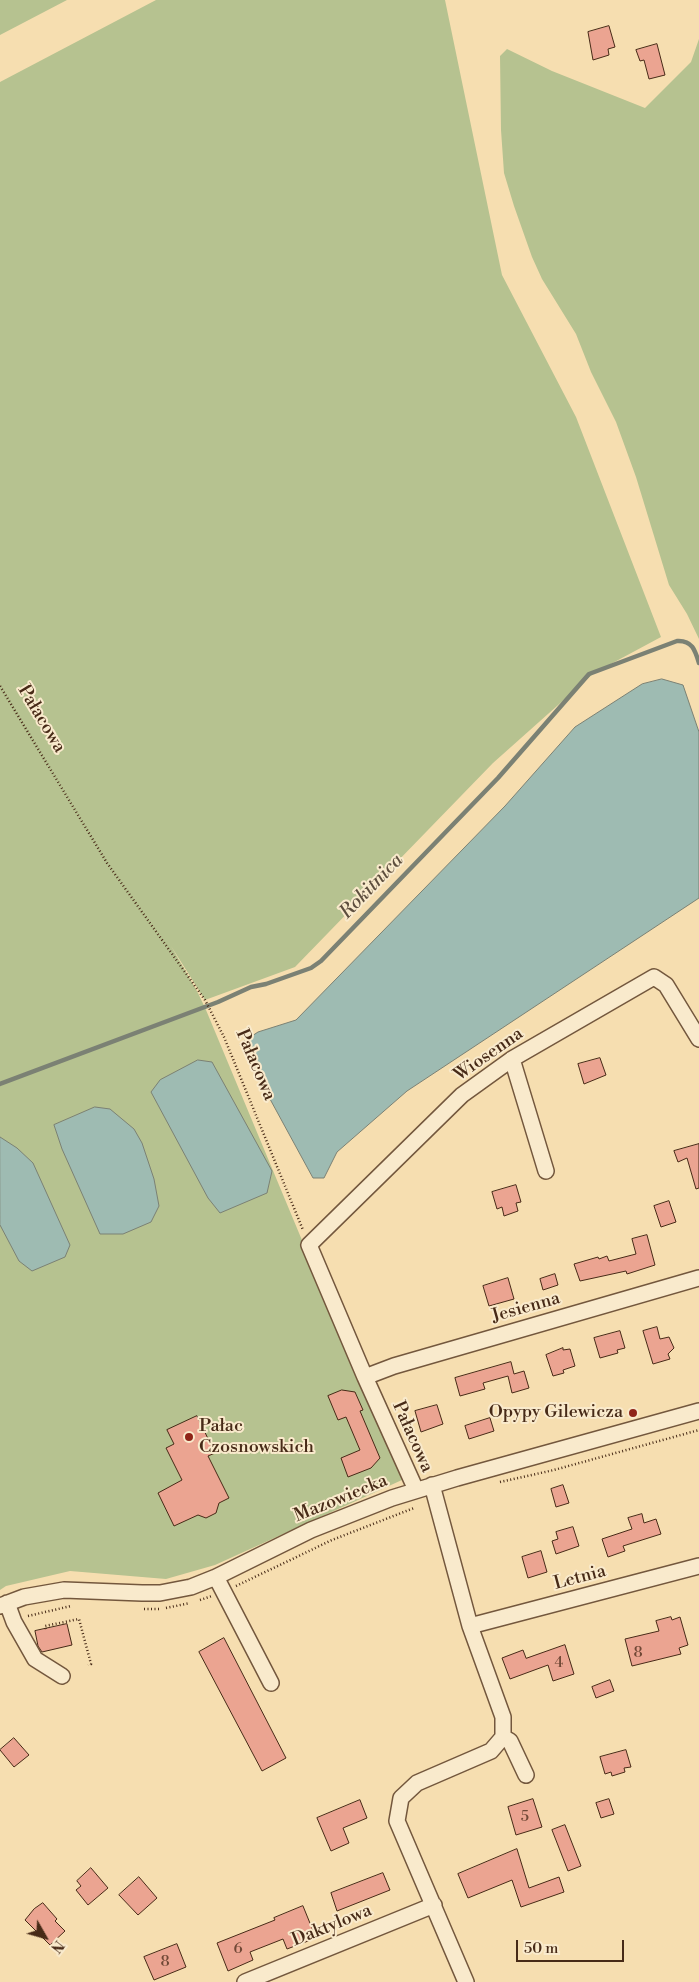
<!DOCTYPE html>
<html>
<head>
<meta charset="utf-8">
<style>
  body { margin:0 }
  #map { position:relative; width:699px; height:1982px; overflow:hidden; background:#f6deb0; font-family:"Libre Bodoni",serif }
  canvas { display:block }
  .north { position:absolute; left:20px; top:1912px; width:50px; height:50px; -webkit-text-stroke:4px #f9eacc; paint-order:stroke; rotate:128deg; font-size:14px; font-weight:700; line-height:20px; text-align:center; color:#472a17 }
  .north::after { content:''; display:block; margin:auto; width:18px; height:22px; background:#472a17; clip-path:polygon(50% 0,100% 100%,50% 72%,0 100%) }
  .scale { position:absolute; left:516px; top:1940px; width:108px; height:22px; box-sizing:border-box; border:2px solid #472a17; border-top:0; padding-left:6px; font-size:15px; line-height:18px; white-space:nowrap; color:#472a17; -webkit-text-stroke:4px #f9eacc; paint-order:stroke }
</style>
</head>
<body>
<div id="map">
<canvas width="699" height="1982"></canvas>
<div class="north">N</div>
<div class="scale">50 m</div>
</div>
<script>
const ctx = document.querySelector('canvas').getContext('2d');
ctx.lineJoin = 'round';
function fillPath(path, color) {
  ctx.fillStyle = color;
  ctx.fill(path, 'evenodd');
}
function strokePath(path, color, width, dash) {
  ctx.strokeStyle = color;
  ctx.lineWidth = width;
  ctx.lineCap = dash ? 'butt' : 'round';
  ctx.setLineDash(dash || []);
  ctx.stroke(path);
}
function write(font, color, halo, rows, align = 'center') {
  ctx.font = font + ' "Libre Bodoni",serif';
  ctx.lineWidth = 4;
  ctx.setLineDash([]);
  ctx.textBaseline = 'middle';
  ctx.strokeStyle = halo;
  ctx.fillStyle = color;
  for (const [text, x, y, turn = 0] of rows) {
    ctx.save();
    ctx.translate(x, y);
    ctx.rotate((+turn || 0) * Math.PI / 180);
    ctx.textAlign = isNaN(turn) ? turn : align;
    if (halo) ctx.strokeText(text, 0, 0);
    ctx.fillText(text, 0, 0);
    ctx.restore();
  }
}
fillPath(new Path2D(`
  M0,0H67L0,35Z
  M156,0H445L502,275L576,417L661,637L594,673L493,763L295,967L205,1000L171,946L198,993L206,1010L402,1480L215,1565L166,1579L70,1571L6,1586L0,1590V1102L146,1037L0,1102V82Z
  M699,39V639L687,614L669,585L636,477L616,422L591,372L576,334L542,279L532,257L514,206L504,173L501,130L500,56L507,49L552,71L645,108L691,62Z`), '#b6c290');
const water = new Path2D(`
  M662,679L683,685L699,732V898L407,1091L337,1152L324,1178H313L240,1044L258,1032L296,1020L505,806L575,727L642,684Z
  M198,1060L212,1062L272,1171L267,1193L220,1213L208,1198L151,1092L160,1080Z
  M95,1107L110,1109L134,1129L142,1143L154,1179L159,1206L151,1222L123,1234H100L62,1149L54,1125Z
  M0,1137L17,1148L33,1163L70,1245L65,1257L32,1271L19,1261L0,1225Z`);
fillPath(water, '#9ebbb2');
strokePath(water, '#7b8174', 1);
strokePath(new Path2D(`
  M0,1084L218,1002L251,987L266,984L311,968L321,961L498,778L589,674L677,641C692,640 695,650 699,663`), '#7b8174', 4.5);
const building = new Path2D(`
  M609,26L615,47L608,49L609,55L593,60L588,32Z
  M657,44L665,75L649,79L644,60L640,61L636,50Z
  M600,1058L606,1075L584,1084L578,1064Z
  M699,1144V1188L696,1189L687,1158L678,1162L674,1151Z
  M516,1185L521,1202L516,1203L518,1211L504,1216L502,1207L497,1209L492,1192Z
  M669,1201L676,1222L661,1227L654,1206Z
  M647,1235L655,1265L627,1274L626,1271L580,1281L574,1264L598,1257L599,1259L607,1256L609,1261L636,1254L632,1239Z
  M555,1274L558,1285L543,1290L540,1279Z
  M508,1278L514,1299L489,1306L483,1286Z
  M657,1327L660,1339L669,1337L674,1348L668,1354L670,1359L653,1364L643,1331Z
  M620,1331L625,1348L617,1350L618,1353L600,1358L594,1338Z
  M563,1348V1350L570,1349L575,1366L563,1370L564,1373L553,1376L546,1355Z
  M511,1362L514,1374L524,1371L529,1388L512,1393L508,1376L483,1383L485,1389L460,1396L455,1378Z
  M342,1390L355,1392L363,1410L360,1411L380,1458L371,1468L348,1477L341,1458L360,1450L346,1417L338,1420L328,1396Z
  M437,1405L443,1424L421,1432L415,1411Z
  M197,1416L215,1453L208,1456L229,1498L219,1503L216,1513L206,1518L198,1515L174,1526L158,1493L182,1480L166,1448L174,1444L167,1430Z
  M490,1418L494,1431L469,1439L465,1426Z
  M563,1485L569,1503L556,1507L551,1489Z
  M642,1514L644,1523L656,1519L661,1534L623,1546L625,1551L608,1557L602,1539L632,1529L628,1518Z
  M573,1527L579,1546L556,1554L552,1541L558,1539L556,1532Z
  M541,1551L547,1572L528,1578L522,1557Z
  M671,1617L672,1620L680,1617L688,1645L679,1648L681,1654L632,1666L625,1639L659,1631L656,1621Z
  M67,1624L72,1645L42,1652L38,1646L35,1631Z
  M224,1638L286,1758L262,1771L199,1652Z
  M565,1645L574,1674L553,1681L548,1665L510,1679L502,1658L523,1650L526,1658Z
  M610,1680L614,1691L596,1698L592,1687Z
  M14,1738L29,1755L14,1767L0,1750Z
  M626,1750L631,1767L624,1768L625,1772L612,1776L611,1772L605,1774L600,1757Z
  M533,1799L542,1827L516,1835L508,1807Z
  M609,1799L614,1814L601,1818L596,1803Z
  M360,1800L367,1818L343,1828L349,1843L331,1851L317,1818Z
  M565,1825L581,1866L568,1871L552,1830Z
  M517,1849L529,1888L559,1877L564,1892L521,1907L512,1880L468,1898L458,1874Z
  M91,1868L108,1888L88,1905L76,1890L81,1886L77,1881Z
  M383,1873L390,1890L337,1911L331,1893Z
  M139,1877L157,1898L138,1915L119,1895Z
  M43,1903L57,1919L55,1921L65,1931L50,1945L25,1920L34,1909Z
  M303,1906L316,1938L287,1949L283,1939L250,1952L253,1960L228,1971L217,1943L275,1920L274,1918Z
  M177,1944L186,1967L154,1980L144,1957Z`);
fillPath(building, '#eba491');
strokePath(building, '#472a17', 1);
const minor = new Path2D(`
  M512,1059L546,1171
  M365,1377L394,1366L699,1278
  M432,1485L470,1626L503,1717V1737L491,1751L417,1783L401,1798L397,1821L466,1982
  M416,1490L365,1377L309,1245L462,1095L512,1059L654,977L666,985L699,1039
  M216,1577L271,1683
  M7,1603L14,1622L35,1659L62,1676
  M0,1606L24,1597L64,1590L142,1593H160L191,1587L216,1577L311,1530L392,1498L457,1478L699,1411
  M470,1626L699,1566
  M503,1737L510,1741L526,1775
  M245,1982L434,1905`);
strokePath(minor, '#73573d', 18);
strokePath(new Path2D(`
  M0,686L107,863L205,1000L224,1037L303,1230
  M500,1482L554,1470L699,1430
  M236,1586L332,1540L414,1508
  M200,1600L212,1596
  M166,1608L190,1603
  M144,1609H161
  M28,1616L71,1606
  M46,1629L45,1626L79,1619L91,1664L88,1665`), '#472a17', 2.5, [1, 2.5]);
strokePath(minor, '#f9eacc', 15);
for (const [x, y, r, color] of [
  [633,1413,5,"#8f2418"],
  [189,1437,5,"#8f2418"]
]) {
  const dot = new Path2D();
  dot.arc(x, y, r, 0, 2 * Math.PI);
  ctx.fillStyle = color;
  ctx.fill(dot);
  strokePath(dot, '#f9eacc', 2);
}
write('15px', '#704836', null, [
  ["8",638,1653],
  ["4",559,1663],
  ["5",525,1817],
  ["6",238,1949],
  ["8",165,1962]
]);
write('18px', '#472a17', '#f9eacc', [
  ["Pałacowa",41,719,59],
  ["Wiosenna",489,1055,-35],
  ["Pałacowa",255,1065,67],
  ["Jesienna",526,1308,-16],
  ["Pałacowa",412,1437,66],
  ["Mazowiecka",341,1499,-22],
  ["Letnia",580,1578,-15],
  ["Daktylowa",332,1926,-22]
]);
write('18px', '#472a17', '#f9eacc', [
  ["Opypy Gilewicza",623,1413],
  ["Pałac",199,1427,"left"],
  ["Czosnowskich",199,1448,"left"]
], 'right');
write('italic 19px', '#5d4e3e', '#f9eacc', [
  ["Rokitnica",372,887,-46]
]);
</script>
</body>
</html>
